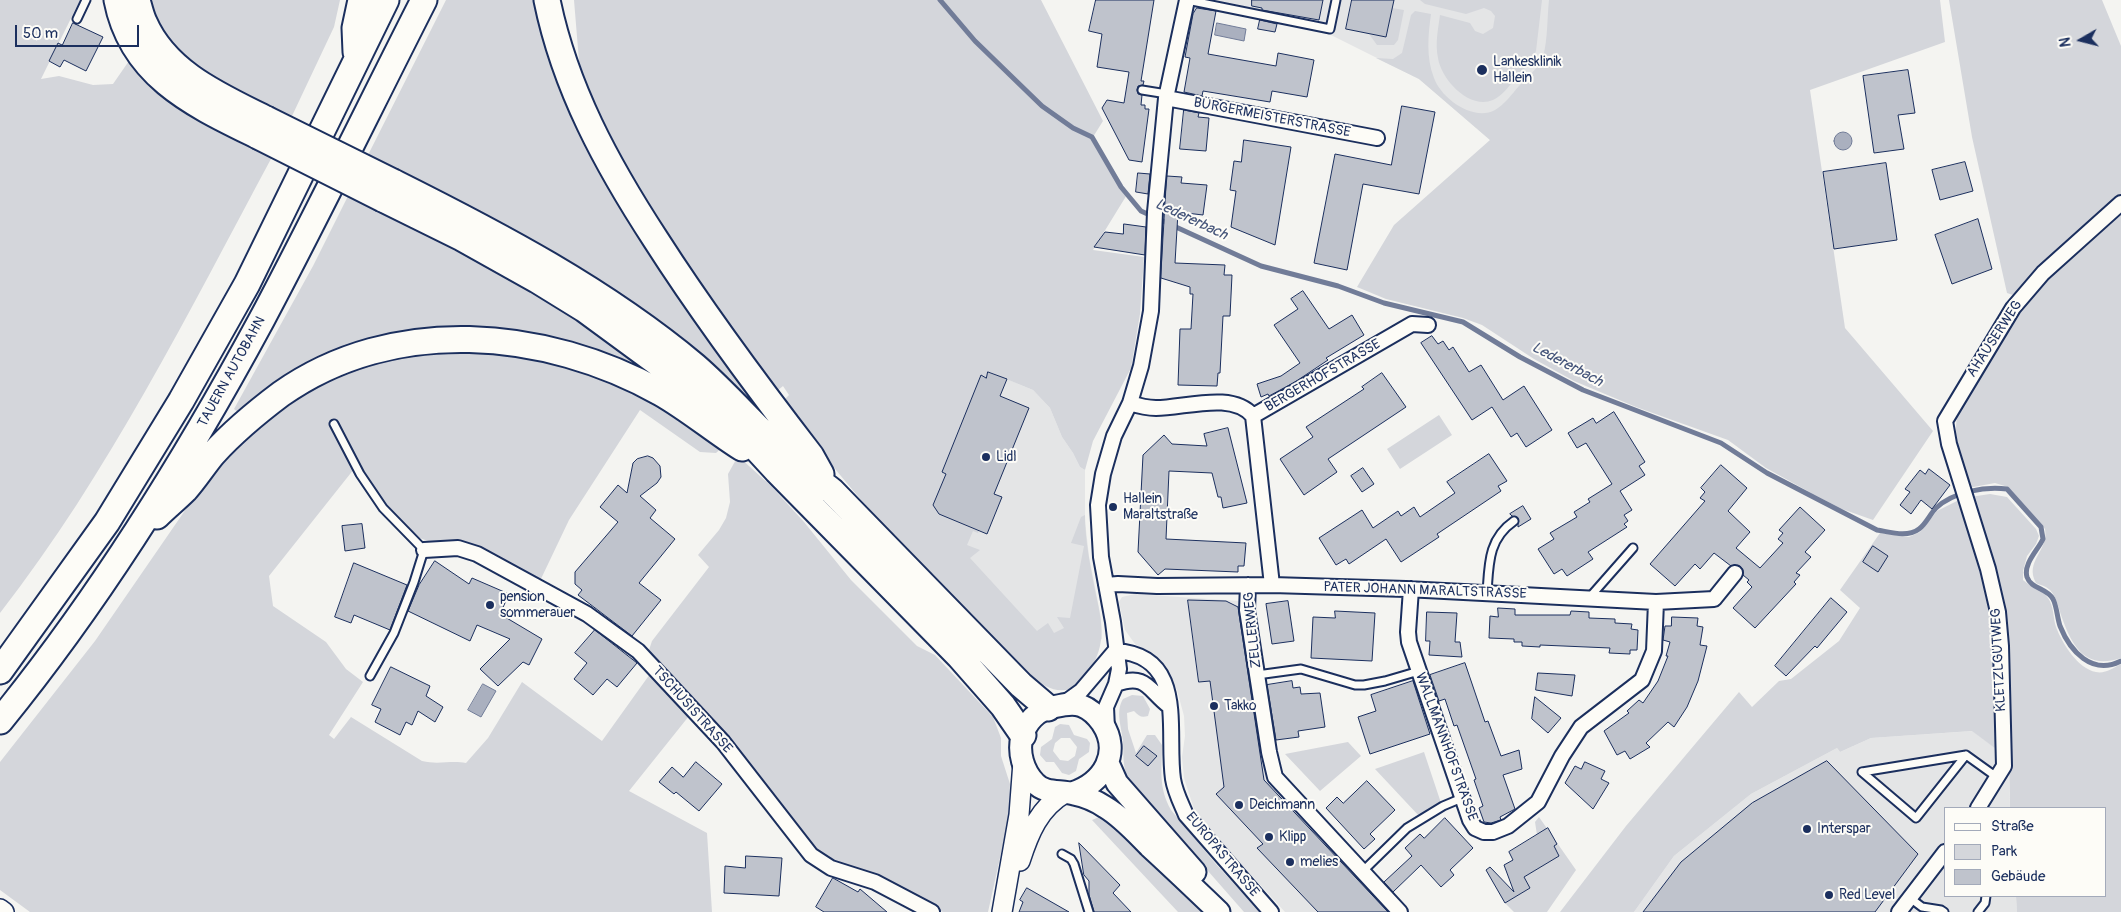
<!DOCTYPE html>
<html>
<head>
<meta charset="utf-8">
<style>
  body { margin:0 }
  #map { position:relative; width:2121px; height:912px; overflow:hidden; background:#f4f4f1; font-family:Pangolin,sans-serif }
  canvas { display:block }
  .legend { position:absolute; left:1944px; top:807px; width:162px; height:90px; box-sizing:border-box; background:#fdfcf7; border:1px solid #a3aaba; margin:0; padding:6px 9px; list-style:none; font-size:15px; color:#1b2f5e }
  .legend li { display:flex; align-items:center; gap:10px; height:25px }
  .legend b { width:25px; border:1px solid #a3aaba }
  .north { position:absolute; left:2056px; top:15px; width:50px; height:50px; -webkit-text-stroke:4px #fdfcf7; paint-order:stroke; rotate:262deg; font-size:14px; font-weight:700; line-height:20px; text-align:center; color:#1b2f5e }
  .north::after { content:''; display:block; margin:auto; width:18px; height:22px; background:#1b2f5e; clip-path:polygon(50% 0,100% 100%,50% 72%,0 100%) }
  .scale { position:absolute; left:15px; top:25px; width:124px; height:22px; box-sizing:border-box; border:2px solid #1b2f5e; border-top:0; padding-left:6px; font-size:15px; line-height:18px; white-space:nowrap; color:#1b2f5e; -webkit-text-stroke:4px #fdfcf7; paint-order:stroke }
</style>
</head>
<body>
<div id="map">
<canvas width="2121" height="912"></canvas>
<ul class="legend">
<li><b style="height:6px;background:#fdfcf7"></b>Straße</li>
<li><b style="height:14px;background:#d4d6db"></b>Park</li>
<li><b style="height:14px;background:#bfc3cc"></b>Gebäude</li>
</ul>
<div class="north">N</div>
<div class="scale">50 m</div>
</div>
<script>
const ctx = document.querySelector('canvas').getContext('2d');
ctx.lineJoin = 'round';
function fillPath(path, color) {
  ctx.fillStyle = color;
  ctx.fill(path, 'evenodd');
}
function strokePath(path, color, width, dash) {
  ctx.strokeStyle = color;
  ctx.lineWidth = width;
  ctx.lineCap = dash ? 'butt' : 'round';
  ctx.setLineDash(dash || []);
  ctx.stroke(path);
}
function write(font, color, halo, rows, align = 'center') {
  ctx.font = font + ' Pangolin,sans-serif';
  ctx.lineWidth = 4;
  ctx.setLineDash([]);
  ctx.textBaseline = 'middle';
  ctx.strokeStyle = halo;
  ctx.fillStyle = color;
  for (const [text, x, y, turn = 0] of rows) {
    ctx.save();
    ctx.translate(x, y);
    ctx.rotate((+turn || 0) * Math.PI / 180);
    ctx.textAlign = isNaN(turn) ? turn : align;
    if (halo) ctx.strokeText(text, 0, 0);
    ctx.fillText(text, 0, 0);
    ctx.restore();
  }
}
fillPath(new Path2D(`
  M1196,0H1559L1572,61L1490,140L1419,79L1329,34L1194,7Z
  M980,368L1033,390L1050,408L1062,437L1073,453L1080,467L1085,470V521L1089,556L1101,618L1102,639L1056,665L907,503Z
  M1135,594L1254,602L1277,767L1285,781L1406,912H1285L1209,829L1194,809L1184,778L1182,757L1185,736L1184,716L1177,690L1165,667L1135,644L1125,630L1119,602L1122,597Z
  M1973,731L2008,758L2010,808H1945V896H2016L2017,912H1634L1674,856L1751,794L1837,748L1840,752L1871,738Z`), '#e4e5e6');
fillPath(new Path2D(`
  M0,0H80L41,79L59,76L93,85L113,84L131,58L272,157C188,313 109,473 0,613Z
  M148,0H340L334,27L292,116C248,97 180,70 157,25C154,18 151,8 148,0Z
  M446,0H538L580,132L621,207L680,298L753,401L751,402L367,157Z
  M574,0H1041L1103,121L1093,137L1128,193L1093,250L1144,257L1140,314L1131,368L1093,441L1085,470L1080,467L1073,453L1062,437L1050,408L1033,390L989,372L986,378L981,376L942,472L954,477L938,494L933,505L939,514L979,531L978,533L973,531L967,545L980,550L970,558L1037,631L1048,623L1054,633L1064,628L1057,617L1070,618L1084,546L1071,543L1081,517L1085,515C1085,542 1091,569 1096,595C1099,609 1103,625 1101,640C1099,657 1090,672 1079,683C1063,698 1045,687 1031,677C944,588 853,503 784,400L789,395L783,386L777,391L750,359L681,259L624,169L601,126L580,73Z
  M1420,0H1542L1536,51C1532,62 1523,70 1515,79C1509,86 1502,96 1493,100C1469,110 1441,79 1438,58C1435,43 1438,30 1440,15L1470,23L1475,31L1483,34L1493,28L1495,16L1491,11L1484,8L1466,14L1425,4Z
  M1549,0H1940L1945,42L1810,90L1845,328L1933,431L1873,520L1842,509L1813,494L1766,468L1728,440L1636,407L1574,381L1534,359L1482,325L1463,318L1386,299L1357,287L1394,225L1490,140L1419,79L1376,58L1393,59L1402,53L1411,15L1415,11L1431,14C1428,35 1426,58 1434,78C1441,98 1473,122 1495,110C1504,105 1512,94 1519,86C1526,78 1540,67 1543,57C1548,39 1547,18 1549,0Z
  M1949,0H2102L2121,46V197L2016,296L2007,293L1972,137Z
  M1392,8L1404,10L1398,40L1394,45H1377L1369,34L1386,37Z
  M349,194L465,250L549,298L687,395L452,330L240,414L234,409L313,266Z
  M2121,210V658C2084,670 2072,646 2061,615C2058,606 2056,596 2050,590C2046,586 2040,585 2036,583C2024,561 2049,551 2045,529L2008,487L1995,483L1968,488C1961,462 1952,438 1958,411L2010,322L2042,282Z
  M447,352L516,354L580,371L622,387L671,412L725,445L716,453L700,452L640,410L569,520L539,583L459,543L428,541L417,537L407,530L387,506L366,475L337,420L332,424L354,469L269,576L273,606L326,642L346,669L363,682L329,735L334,739L351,717L422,761C439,765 451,760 466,763L488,738L522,682L602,741L650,674L689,716L629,791L707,833L712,912H30L0,890V762L95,641L186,509L239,445L297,395L347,370L387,359Z
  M1439,415L1452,435L1400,469L1387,449Z
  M738,456L771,486L804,522L851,580L917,646L935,655L993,717L1001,738V756L1010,784L1009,817L988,912H943L833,861L818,852L651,656L649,650L652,641L709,567L698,555L719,530L726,518L730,502L728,474Z
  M1990,494L2007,497L2036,529L2039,536L2036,544L2027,556L2023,571V580C2031,587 2042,589 2048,598C2054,606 2053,618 2056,627C2062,643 2078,669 2096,672C2105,674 2113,668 2121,664V912H2017L2016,896H2105V808H2010L2007,676L1970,497Z
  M1961,499C1972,536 1986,572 1992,610C1999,657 1999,705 2000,752L1972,731L1871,738L1840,752L1837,748L1751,794L1674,856L1634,912H1560L1626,826L1739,692L1752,707L1779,681L1791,679L1839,641L1860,608L1840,590L1880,533L1909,537L1920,532L1937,511Z
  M1132,695L1143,696L1150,709L1148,716C1141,718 1139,716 1134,711L1127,713L1128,729L1136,753L1147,735H1155L1162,745C1162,769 1158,787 1171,810L1215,863L1260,912H1244L1129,781C1122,765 1124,758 1123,742C1122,728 1115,712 1123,699Z
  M1060,724L1069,725L1074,735L1087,739L1090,743L1089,752L1079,759L1076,771L1069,775L1062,773L1054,762H1046L1040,755L1041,747L1052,739L1055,727ZM1061,738H1070L1077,747L1075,756L1068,761L1060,760L1053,751L1055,743Z
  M1348,742L1361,756L1320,791L1285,754Z
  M1424,752L1441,803L1419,816L1375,769Z
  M1106,814L1209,912H1178L1092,820Z
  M1539,817L1576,870L1547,912H1514L1505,903L1530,888L1524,877L1559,856L1544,831L1537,835L1535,822Z`), '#d4d6db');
const water = new Path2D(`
  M1217,23L1246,29L1244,41L1215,35Z
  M1834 141a9 9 0 1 1 18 0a9 9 0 1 1-18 0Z
  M483,684L496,691L481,717L468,710Z`);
fillPath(water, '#aab0bf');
strokePath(water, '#717c98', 1);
strokePath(new Path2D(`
  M940,0L975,41L1042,106L1073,128L1092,137L1121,187L1141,211L1261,266L1338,286L1384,303L1463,322L1520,357L1583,390L1721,443L1767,473L1877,530C1890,532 1907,538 1919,529C1926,524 1930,514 1936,508C1953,492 1985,486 2007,489L2041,527L2043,539C2038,550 2023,564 2027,577C2031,589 2047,588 2053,599C2057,607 2057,617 2060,626C2070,651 2092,676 2121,661`), '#717c98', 5);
const building = new Path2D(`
  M1096,0H1154L1141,81H1144L1143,85L1138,86L1137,90L1138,94L1142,95L1141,105H1145V109H1149L1142,162L1129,160L1102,108L1107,100L1124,103L1129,72L1097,67L1102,34L1089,31Z
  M1252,0H1323L1319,20L1262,10V8L1252,6Z
  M1352,0H1394L1386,37L1346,29Z
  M1197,8L1216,11L1208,54L1276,66L1278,53L1314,60L1307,97L1272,91L1270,102L1203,91L1202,96L1184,92L1190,58L1185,57L1193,14Z
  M1260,20L1277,24L1275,32L1258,29Z
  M73,23L103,37L86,71L64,60L60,67L49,61L58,43L62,45Z
  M1908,70L1915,113L1898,115L1904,149L1874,153L1863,76Z
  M1402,106L1435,112L1419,194L1363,184L1347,270L1314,263L1335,154L1391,165Z
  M1184,110L1199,113L1198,117L1209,118L1206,151L1180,149Z
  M1244,140L1291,147L1275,245L1231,227L1236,191L1230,190L1234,161L1241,162Z
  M1965,162L1973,191L1940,200L1932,170Z
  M1886,163L1897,240L1834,249L1823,172Z
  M1138,173L1150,174L1148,194L1136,192Z
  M1167,176L1182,177L1181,183L1207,185L1203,215L1178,212L1175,263L1225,265L1224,275H1232L1230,316H1223L1220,373H1218L1217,386L1178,385L1180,329H1191L1193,294H1190V287L1161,278Z
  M1978,219L1992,269L1952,284L1935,235Z
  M1124,224L1146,227L1145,255L1094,247L1105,232L1123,234Z
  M1303,291L1329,329L1352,315L1364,335L1326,358L1328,360L1295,382L1269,396L1268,394L1261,397L1257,384L1281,376L1300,363L1274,325L1298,309L1291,299Z
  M1432,336L1438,344L1443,341L1449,350L1453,347L1469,372L1481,365L1503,400L1524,386L1552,430L1526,447L1517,433L1511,437L1492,407L1472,420L1421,343Z
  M988,372L1007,379L1000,396L1029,408L994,494L1002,497L987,534L939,514L933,505L946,474L942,472L981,375L986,378Z
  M1382,373L1406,407L1328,459L1337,472L1304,495L1280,459L1313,437L1306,427L1364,389L1362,387Z
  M1614,412L1645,462L1639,466L1645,475L1620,491L1632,510L1624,515L1628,521L1624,524L1627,527L1588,552L1593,559L1567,576L1562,569L1554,574L1538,549L1554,539L1550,533L1577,517L1574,512L1590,502L1588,499L1612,484L1586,443L1577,448L1568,433L1593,418L1596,423Z
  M1228,428L1247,503L1223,508L1221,497H1218L1212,473L1169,471L1166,539L1246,543L1244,566H1238V572L1165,569L1158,575L1138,552L1143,455L1164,435L1172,444L1207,446L1204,434Z
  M1489,454L1507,481L1498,486L1501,491L1437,534L1439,537L1401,562L1386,539L1349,564L1346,559L1336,565L1319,538L1362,510L1373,528L1398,511L1401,516L1414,507L1420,517L1455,493L1447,482Z
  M648,456L653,458L660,466L661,477L657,483L640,496L656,510L650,518L675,539L639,583L661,600L632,636L578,595L582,590L575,584V572L618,522L600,507L618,485L627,493L633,463L637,459Z
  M1721,465L1747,488L1728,511L1750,532L1736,548L1760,568L1783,543L1778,539L1783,533L1779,530L1800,507L1825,530L1805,552L1811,557L1796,573L1800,575L1794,582L1796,584L1755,628L1733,608L1752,587L1747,582L1749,580L1743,575V570L1740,566H1731L1714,553L1700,569L1695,564L1675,586L1650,564L1705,501L1700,498L1705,492L1701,488Z
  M1363,468L1374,484L1362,492L1351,476Z
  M1929,469L1950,485L1932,509L1921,500L1911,514L1900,505L1910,492L1905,489L1920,470L1925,474Z
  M1523,506L1531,519L1518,527V518L1512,516L1510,514Z
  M362,524L365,548L345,551L342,526Z
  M1873,546L1888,556L1878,572L1863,562Z
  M435,561L469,584L472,578L509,594L500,614L542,639L529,665L523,662L498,686L480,669L510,639L477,625L470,641L408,611L419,585Z
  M354,563L407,585L390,630L354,615L351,623L335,617Z
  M1831,598L1847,612L1817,648L1815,646L1786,676L1775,666Z
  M1188,600L1226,601L1238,607L1264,780L1388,912H1318L1257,848L1263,844L1216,794L1224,787L1210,681L1199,682Z
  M1288,601L1294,641L1272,644L1266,604Z
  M1498,608L1515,609V615H1570L1571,611L1589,612V618L1615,619V623L1632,624L1631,629L1638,630L1637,650H1630V654L1609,653L1610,648L1540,645V647L1522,646V642H1514V639L1489,638L1490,616L1498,617Z
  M1335,611L1375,613L1372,661L1311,658L1313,617L1335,618Z
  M1427,612L1457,613L1455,642H1460L1462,657L1429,655L1430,641H1426Z
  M1672,617L1698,618L1697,626L1703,627L1700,645L1707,646L1698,681L1687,707L1674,727L1668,722L1646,743L1650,747L1630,759L1625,751L1617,755L1604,731L1629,713L1627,711L1639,700L1643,703L1658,681L1668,656H1666L1670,642L1663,640L1665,626H1671Z
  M595,630L637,663L617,687L607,679L593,695L574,679L587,663L575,653Z
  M1465,663L1485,722L1488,721L1501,756L1519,750L1522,769L1503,775L1515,809L1500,817L1501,820L1491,823L1484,822L1479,808L1483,806L1474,780L1476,779L1457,725L1454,726L1445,699L1439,701L1430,675Z
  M391,667L430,686L426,696L443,707L435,722L418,711L412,725L406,722L400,735L375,722L381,709L372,705Z
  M1538,673L1575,675L1572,696L1536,690Z
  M1292,681L1293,688L1300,687L1301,694L1320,693L1325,727L1298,731L1299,737L1276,740L1267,685Z
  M1413,681L1430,734L1370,754L1358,717L1376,711L1371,695Z
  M1535,697L1561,718L1548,733L1532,719Z
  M1144,746L1157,756L1148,766L1136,756Z
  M1827,761L1918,854L1875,912H1643L1681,862L1752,803Z
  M696,762L722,784L699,811L676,792L674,794L659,782L672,767L683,777Z
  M1585,762L1605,771L1601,779L1609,783L1593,809L1565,783L1575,766L1581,769Z
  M1367,781L1395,810L1370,834L1375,839L1364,849L1326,808L1337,797L1343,803Z
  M1445,818L1473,848L1450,870L1454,875L1441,887L1421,865L1393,892L1384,882L1412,856L1405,848L1420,834L1424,838Z
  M1548,828L1557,844L1554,846L1559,856L1524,877L1530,888L1505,903L1486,870L1490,867L1514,892L1504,865L1513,860L1509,852Z
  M1079,843L1120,885L1113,893L1131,912H1094L1089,895V881L1084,875Z
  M746,856L782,858L779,896L724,893L725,866L745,868Z
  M833,878L858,892L860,889L887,912H824L816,907Z
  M1027,888L1069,912H1019L1023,902L1020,900Z`);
fillPath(building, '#bfc3cc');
strokePath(building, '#1b2f5e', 1);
const service = new Path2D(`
  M1187,0L1330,29L1336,0
  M77,19L86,0
  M1142,90L1167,94
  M334,424L360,474L383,508L424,550L414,582L394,633L370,676
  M1487,593C1489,564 1488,539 1514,521
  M1589,598L1633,548
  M1257,675L1301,669L1355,685H1364L1385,681L1419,671
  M1862,772L1916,818L1966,755
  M1862,772L1966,755L1998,778
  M1062,854L1071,859L1074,864L1089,912
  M1363,871L1407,828L1443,806L1462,798
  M1910,898L1922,907L1941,910L1944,912
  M1978,912L1985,903L1986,896`);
const minor = new Path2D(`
  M1166,98L1377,138
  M1130,403C1139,406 1147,408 1156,408C1185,408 1232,391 1253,416L1272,585
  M1253,416L1412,324L1428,325
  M424,550L458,548L477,554L587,614L638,651L723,742L811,855L831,868L875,882L932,912
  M1106,585L1118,584L1157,586L1272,585L1406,589L1656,602L1714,599L1735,573
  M1248,585L1247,610L1269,752L1275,777L1400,912
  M1411,589L1408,632L1409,642L1470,820L1475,828L1484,832H1493L1508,826L1538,802L1562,756L1581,727L1642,680L1654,651L1656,602
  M1115,651C1188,655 1166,731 1173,779C1175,792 1181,803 1186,815L1271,912
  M1116,684C1147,673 1148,690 1169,706
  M1063,704L1081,691L1115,651
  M1107,729L1106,707L1116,684L1119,669L1113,622L1101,557L1098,505L1103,474L1114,436L1130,403L1141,366L1151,311L1155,212L1166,98L1187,0
  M1978,808L2004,766L2001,646L1998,612L1988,569L1949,444L1945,421L2013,308L2043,273L2121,203
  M1899,912L1945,852`);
const secondary = new Path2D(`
  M1020,861C1029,833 1039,808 1065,793
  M0,909L4,912
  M1002,912L1019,815L1023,762`);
const primary = new Path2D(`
  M1108,763L1117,783L1195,872
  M1072,793C1103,783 1122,753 1102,723C1097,716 1090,709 1082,706C1073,702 1062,705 1053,707C1037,710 1026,722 1022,737C1018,752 1023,771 1035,783C1045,794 1060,790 1074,794C1084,796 1096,801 1105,807C1122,817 1136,833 1150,847C1173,868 1196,890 1219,912`);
const motorway = new Path2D(`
  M117,0C132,77 195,105 258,136
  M137,0C139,7 141,16 144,22C166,73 220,96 266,119
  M547,0C565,88 607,165 656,240C704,315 757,386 811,456L821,474
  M356,52L355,28L361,0
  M393,182C499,235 604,290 695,366C732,398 763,437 801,468C811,476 822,483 832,491L1021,685L1048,708
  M383,199L462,238L537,280L584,309L663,367L730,420L777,471L959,656L1003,706L1023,735
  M157,516C166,507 176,499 185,490C195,479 203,466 213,454C233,432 257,412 281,394C393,315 545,328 661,393C689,409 715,431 742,448
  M0,671L107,522L181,401L247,284L386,0
  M0,721C101,597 186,460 262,319C318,214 370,106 424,0`);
strokePath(service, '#1b2f5e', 11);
strokePath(minor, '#1b2f5e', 18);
strokePath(secondary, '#1b2f5e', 22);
strokePath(primary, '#1b2f5e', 25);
strokePath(motorway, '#1b2f5e', 29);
strokePath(service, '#fdfcf7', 7);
strokePath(minor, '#fdfcf7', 14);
strokePath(secondary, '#fdfcf7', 19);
strokePath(primary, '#fdfcf7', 21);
strokePath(motorway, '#fdfcf7', 25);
const motorwayBridge = new Path2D(`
  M266,119L393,182
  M258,136L383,199`);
strokePath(motorwayBridge, '#1b2f5e', 29, []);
strokePath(motorwayBridge, '#fdfcf7', 25);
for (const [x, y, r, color] of [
  [1482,70,6,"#1b2f5e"],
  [986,457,5,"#1b2f5e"],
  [1113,507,5,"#1b2f5e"],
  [490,605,5,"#1b2f5e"],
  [1214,706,5,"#1b2f5e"],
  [1239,805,5,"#1b2f5e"],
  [1807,829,5,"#1b2f5e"],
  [1269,837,5,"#1b2f5e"],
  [1290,862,5,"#1b2f5e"],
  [1829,895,5,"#1b2f5e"]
]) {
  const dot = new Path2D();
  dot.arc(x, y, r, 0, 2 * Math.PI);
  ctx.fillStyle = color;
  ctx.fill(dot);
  strokePath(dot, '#fdfcf7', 2);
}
write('14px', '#1b2f5e', '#fdfcf7', [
  ["Lankesklinik",1493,62],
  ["Hallein",1493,78],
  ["Lidl",996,457],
  ["Hallein",1123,499],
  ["Maraltstraße",1123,515],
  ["pension",500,597],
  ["sommerauer",500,613],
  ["Takko",1224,706],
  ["Deichmann",1249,805],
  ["Interspar",1817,829],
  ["Klipp",1279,837],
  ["melies",1300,862],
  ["Red Level",1839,895]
], 'left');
write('14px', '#1b2f5e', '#fdfcf7', [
  ["BÜRGERMEISTERSTRASSE",1272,118,11],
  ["AHAUSERWEG",1995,339,-57],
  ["TAUERN AUTOBAHN",232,372,-61],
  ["BERGERHOFSTRASSE",1323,376,-30],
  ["PATER JOHANN MARALTSTRASSE",1425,591,2],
  ["ZELLERWEG",1253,630,-96],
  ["KLETZLGUTWEG",1999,660,-93],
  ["TSCHUSISTRASSE",692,710,48],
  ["WALLMANNHOFSTRASSE",1446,747,70],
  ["EUROPASTRASSE",1222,855,50]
]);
write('italic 15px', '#46567b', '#fdfcf7', [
  ["Ledererbach",1191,220,25],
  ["Ledererbach",1567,365,28]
]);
</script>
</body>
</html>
